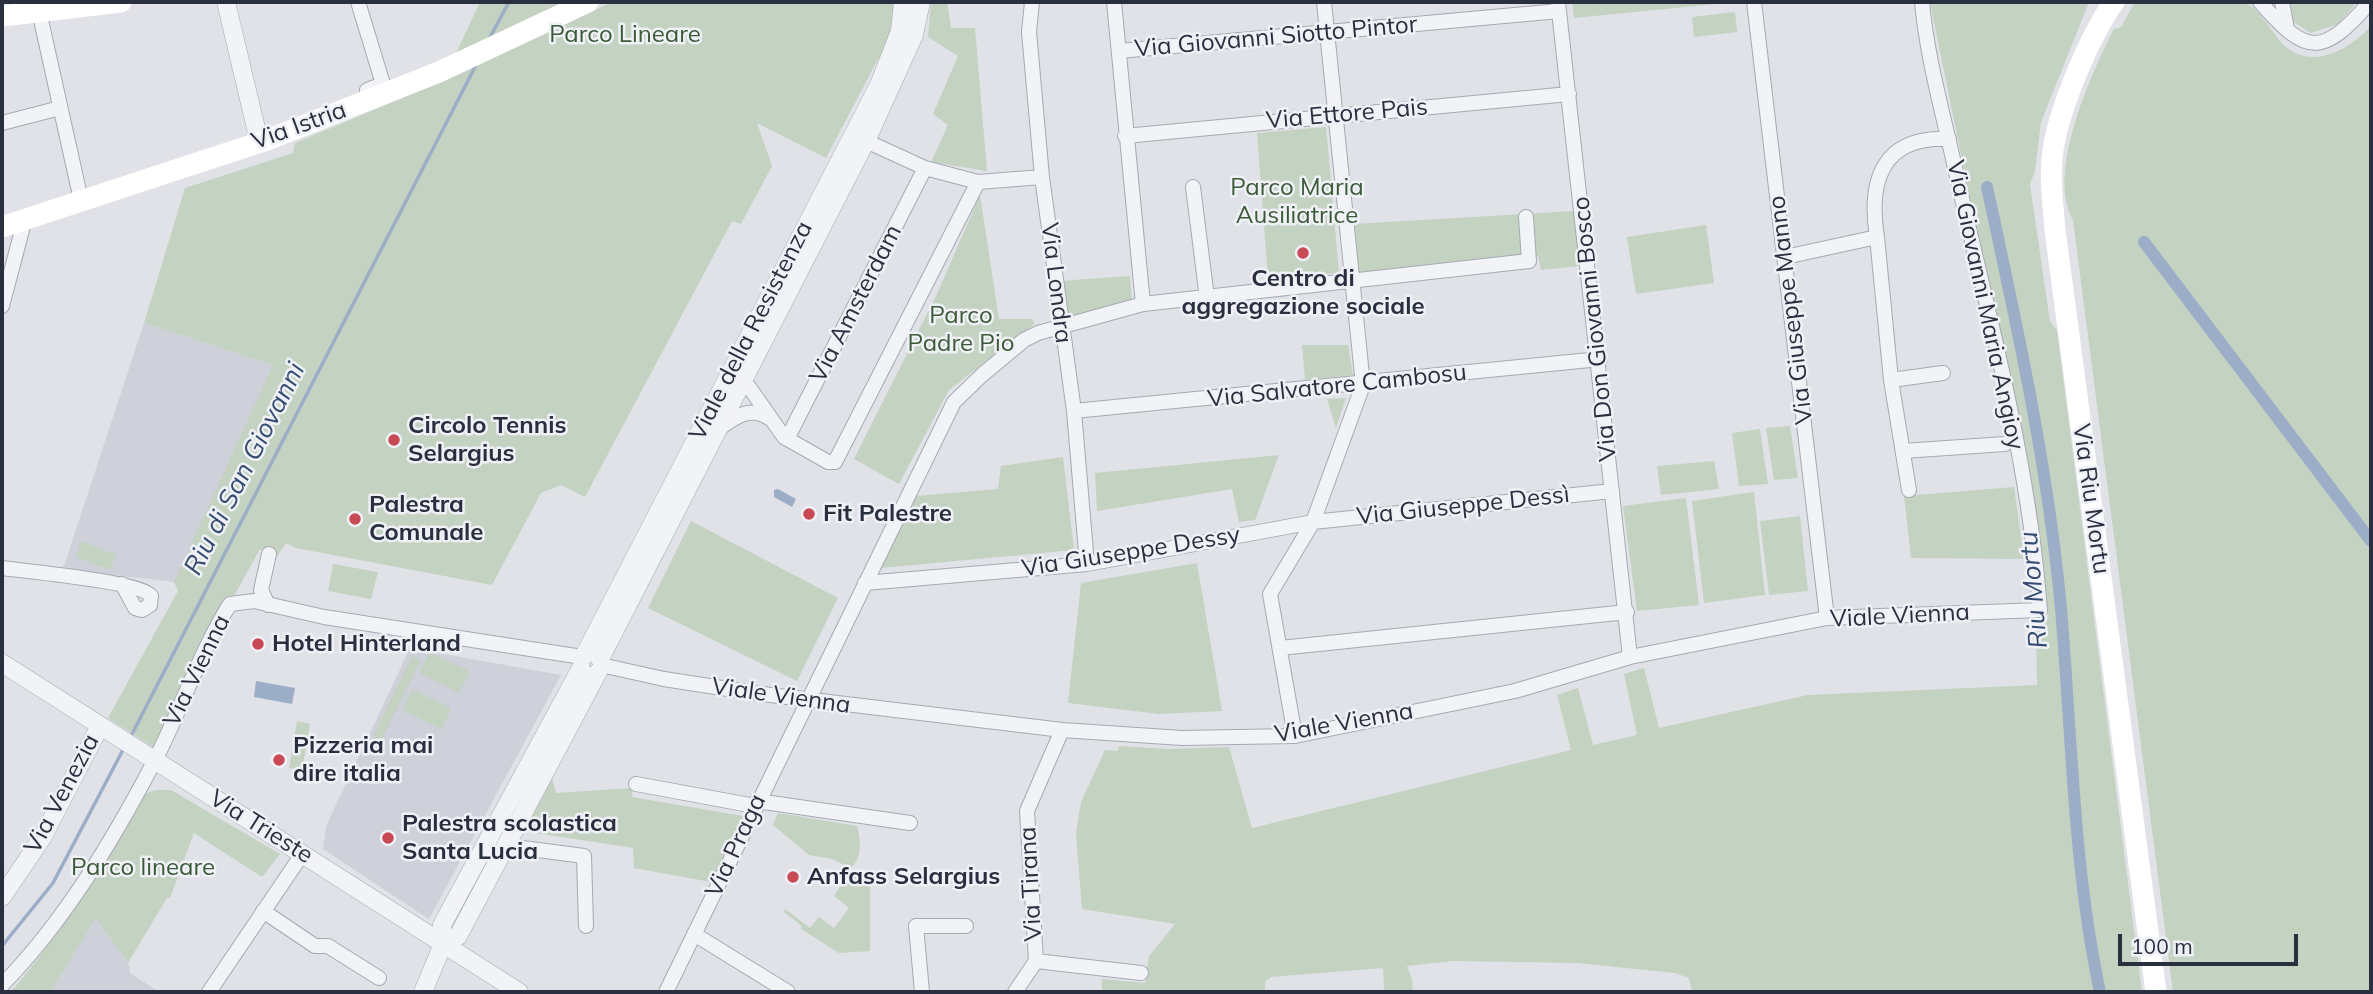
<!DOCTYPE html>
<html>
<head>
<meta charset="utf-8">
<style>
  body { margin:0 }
  #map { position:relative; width:2373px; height:994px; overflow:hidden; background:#e0e2e8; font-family:Mulish,sans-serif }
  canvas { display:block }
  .frame { position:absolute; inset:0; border:4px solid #292f3f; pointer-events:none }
  .scale { position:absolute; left:2118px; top:934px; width:180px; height:32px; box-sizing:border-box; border:4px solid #292f3f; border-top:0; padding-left:9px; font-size:21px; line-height:24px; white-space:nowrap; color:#292f3f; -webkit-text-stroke:5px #eff1f6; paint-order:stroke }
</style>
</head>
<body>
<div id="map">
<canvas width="2373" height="994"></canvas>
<div class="frame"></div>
<div class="scale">100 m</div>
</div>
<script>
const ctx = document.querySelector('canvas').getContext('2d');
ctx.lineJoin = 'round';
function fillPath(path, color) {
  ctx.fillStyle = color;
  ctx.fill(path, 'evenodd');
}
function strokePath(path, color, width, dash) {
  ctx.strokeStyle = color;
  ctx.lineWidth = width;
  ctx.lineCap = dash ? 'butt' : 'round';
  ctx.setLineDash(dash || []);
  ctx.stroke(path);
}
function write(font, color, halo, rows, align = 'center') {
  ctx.font = font + ' Mulish,sans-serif';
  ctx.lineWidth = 5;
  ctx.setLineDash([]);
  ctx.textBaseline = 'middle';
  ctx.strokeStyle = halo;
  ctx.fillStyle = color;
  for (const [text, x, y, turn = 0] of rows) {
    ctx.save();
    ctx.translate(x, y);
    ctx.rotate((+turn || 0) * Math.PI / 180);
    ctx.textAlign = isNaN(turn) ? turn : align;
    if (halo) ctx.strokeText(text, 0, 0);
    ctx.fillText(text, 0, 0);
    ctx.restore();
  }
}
fillPath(new Path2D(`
  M144,323L273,365L216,499L174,582L63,569Z
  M410,648L561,675L429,919L323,849L326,826Z
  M96,917L128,963L130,973L159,992H50Z`), '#ced1da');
fillPath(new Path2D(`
  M480,2H574L503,53L612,2H895L891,32L880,59H878L826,158L757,123L772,166L741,224L732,221L585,497L561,485L541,493L492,585L296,548L286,543L276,558L260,549L234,596L229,598L153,747L108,718L178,591L174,582L273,365L144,323L185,188L293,153L295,143L443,81Z
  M931,2H947L951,28H975L987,171L931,162L948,125L933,114L958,56L928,37Z
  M1572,2H1736L1574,18Z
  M1930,2H2089L2041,122L2035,171L2030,184L2050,322L2057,330L2142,992H1692L1689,978L1675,973L1577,963L1453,961L1407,966L1412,979L1413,992H1384L1383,968L1271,977L1265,982V992H1102V979L1145,983L1149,956L1175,924L1082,909L1076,834L1081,802L1105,750L1118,751L1119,746L1168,749L1229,747L1252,828L1571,750L1557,695L1578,688L1593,745L1637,735L1624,674L1644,668L1659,728L1808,695L2037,685L2036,622L2048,619L2043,559Z
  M2135,2H2244C2260,10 2270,29 2281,42C2309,73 2349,50 2371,26V992H2173L2073,220C2046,172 2091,74 2114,29L2121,27Z
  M2287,2H2357L2338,24L2311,33L2290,20Z
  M1735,12L1737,32L1694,37L1692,17Z
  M1326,127L1339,273L1268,279L1257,133Z
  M980,195L999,319H1033L1034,324L949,390L899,484L854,459L937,294Z
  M1574,211L1580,266L1541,270L1538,256L1359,273L1354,224Z
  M1706,225L1714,283L1636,294L1627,237Z
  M1130,276L1132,301L1065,318L1059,281Z
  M1302,345H1348L1353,375L1305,380Z
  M1346,398L1336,428L1327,399Z
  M1790,426L1798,478L1774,480L1766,428Z
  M1760,429L1768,484L1739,486L1732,433Z
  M1279,455L1255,520L1239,522L1232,489L1097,511L1095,473Z
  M1063,457L1074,550L881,568L915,496L998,489L1001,466Z
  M1714,461L1719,489L1661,495L1657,466Z
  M2014,487L2024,559L1911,558L1904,496Z
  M1754,492L1765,595L1704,603L1692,501Z
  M1686,498L1699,605L1637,611L1623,506Z
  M1800,516L1808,591L1769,595L1760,521Z
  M691,521L838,598L797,681L648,608Z
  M81,541L116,555L110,570L76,557Z
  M1197,563L1222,711L1159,714L1068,703L1081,583Z
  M333,564L378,572L371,599L328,591Z
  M429,652L470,671L459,693L419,673Z
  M412,656L421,660L374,755L366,751Z
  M412,689L451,708L442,729L403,710Z
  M297,721L310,724L302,770L289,768Z
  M552,778L556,793L632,788V797L743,816L711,882L634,868L633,848L523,831Z
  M156,790H171L280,854L262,877L194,833L170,898H167L128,963L96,918L50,992H11C54,940 92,888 122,828C130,812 138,793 156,790Z
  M778,813L857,826C861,841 862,858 851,868L832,859L809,855L773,825Z
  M850,871L870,885V951L839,953L801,929L802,926L784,912L785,909L810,928L819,917L834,928L849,908L834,896Z`), '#c4d2c1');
fillPath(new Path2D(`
  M778,489L796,499L792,507L774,497V490Z
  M256,681L295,688L292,704L254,697Z`), '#9caec7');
strokePath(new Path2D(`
  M489,39L509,2
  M131,736L476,65
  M2,946L53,883L125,746`), '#9caec7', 3.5);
strokePath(new Path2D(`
  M1987,187C2017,326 2048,466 2061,609C2072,737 2073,866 2100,992
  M2144,242L2371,541`), '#9caec7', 12);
const minor = new Path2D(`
  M358,2L383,84L367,90
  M1032,2L1029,32L1042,177L1074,411L1087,564
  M1114,2L1143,304
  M1558,2L1630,657
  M1754,2L1827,618
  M2260,2C2307,56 2322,57 2370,2
  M2282,2L2287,29
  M39,11L81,200
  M1119,51L1559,11
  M2,123L60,108
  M1125,136L1569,94
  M866,141L925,168L978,182L1042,177
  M1193,187L1207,298
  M1877,237C1868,181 1882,136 1949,139
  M1785,257L1877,237L1891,380L1909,490
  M2,306L25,219
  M1891,380L1943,373
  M741,381L749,387L784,437L828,462H835L978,182
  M1074,411L1600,359
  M720,428C736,416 751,406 769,418
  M787,439L925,168
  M1903,451L2005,444
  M2,568C25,571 142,582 151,596L150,605L142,610L135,608L122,584
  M865,583L1087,564L1313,522L1612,491
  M268,605L261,590L269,554
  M1280,648L1627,612
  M601,665L664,679L754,693L1062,730L1182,738L1295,736L1515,691L1630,657L1827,618L2040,610C2029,461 1988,314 1955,168C1943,113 1927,58 1922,2
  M1295,736L1270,594L1313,522L1363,385L1324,2
  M636,784L755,806
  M757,801L910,823
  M507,846L584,856L586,926
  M263,911L315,946H328L379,978
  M694,934L788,992
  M1036,961L1141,973
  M2,985C64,922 113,840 154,762C181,711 199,653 230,604L254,601L324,617L582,657
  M209,992L303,853
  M666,992L954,402L982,375L1024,340L1038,333L1143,304L1529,261L1526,217
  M922,992L916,926H966
  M1015,992L1036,961L1027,811L1062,730`);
const tertiary = new Path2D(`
  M226,2L259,141
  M584,656L879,85L900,31L903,2
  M600,659L866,141L914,35L921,2
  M2,663L519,992
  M2,897L42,838L100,726
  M443,944L458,936L598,672
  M423,992L443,944L442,925L581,668`);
strokePath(minor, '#a5a9b2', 16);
strokePath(tertiary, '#a5a9b2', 19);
strokePath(minor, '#f2f3f7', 14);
strokePath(tertiary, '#f2f3f7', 18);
strokePath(new Path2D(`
  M2114,2C2090,35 2059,109 2053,150C2049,176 2053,204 2055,230L2156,992
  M2,16L121,2
  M2,227L267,140L439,72L588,2`), '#fff', 21);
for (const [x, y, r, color] of [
  [1303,253,7,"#c84a54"],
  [394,440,7,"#c84a54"],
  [809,514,7,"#c84a54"],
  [355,519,7,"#c84a54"],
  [258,644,7,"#c84a54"],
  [279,760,7,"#c84a54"],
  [388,838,7,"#c84a54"],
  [793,877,7,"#c84a54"]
]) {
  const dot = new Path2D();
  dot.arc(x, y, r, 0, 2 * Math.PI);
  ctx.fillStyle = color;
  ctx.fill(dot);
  strokePath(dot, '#eff1f6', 2.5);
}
write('24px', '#3b5a37', '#eff1f6', [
  ["Parco Lineare",625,35],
  ["Parco Maria",1297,188],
  ["Ausiliatrice",1297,216],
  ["Parco",961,316],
  ["Padre Pio",961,344],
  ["Parco lineare",143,868]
]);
write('24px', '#292f3f', '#eff1f6', [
  ["Via Giovanni Siotto Pintor",1276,37,-5],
  ["Via Ettore Pais",1347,114,-5],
  ["Via Istria",299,126,-20],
  ["Via Londra",1056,283,83],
  ["Via Amsterdam",856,304,-63],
  ["Via Giovanni Maria Angioy",1985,305,78],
  ["Via Giuseppe Manno",1791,310,-97],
  ["Via Don Giovanni Bosco",1595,329,-96],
  ["Viale della Resistenza",751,331,-63],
  ["Via Salvatore Cambosu",1337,386,-6],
  ["Via Riu Mortu",2091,499,82],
  ["Via Giuseppe Dessì",1463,506,-6],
  ["Via Giuseppe Dessy",1131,552,-9],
  ["Viale Vienna",1900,616,-3],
  ["Via Vienna",197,671,-64],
  ["Viale Vienna",781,696,8],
  ["Viale Vienna",1344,723,-10],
  ["Via Venezia",62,794,-62],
  ["Via Trieste",261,827,32],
  ["Via Praga",736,846,-65],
  ["Via Tirana",1031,884,-93]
]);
write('bold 24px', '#292f3f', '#eff1f6', [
  ["Centro di",1303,279,"center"],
  ["aggregazione sociale",1303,307,"center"],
  ["Circolo Tennis",408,426],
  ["Selargius",408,454],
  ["Palestra",369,505],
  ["Comunale",369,533],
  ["Fit Palestre",823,514],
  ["Hotel Hinterland",272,644],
  ["Pizzeria mai",293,746],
  ["dire italia",293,774],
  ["Palestra scolastica",402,824],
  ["Santa Lucia",402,852],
  ["Anfass Selargius",807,877]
], 'left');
write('italic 26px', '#354c71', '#eff1f6', [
  ["Riu di San Giovanni",245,469,-63],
  ["Riu Mortu",2034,590,-95]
]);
</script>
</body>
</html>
